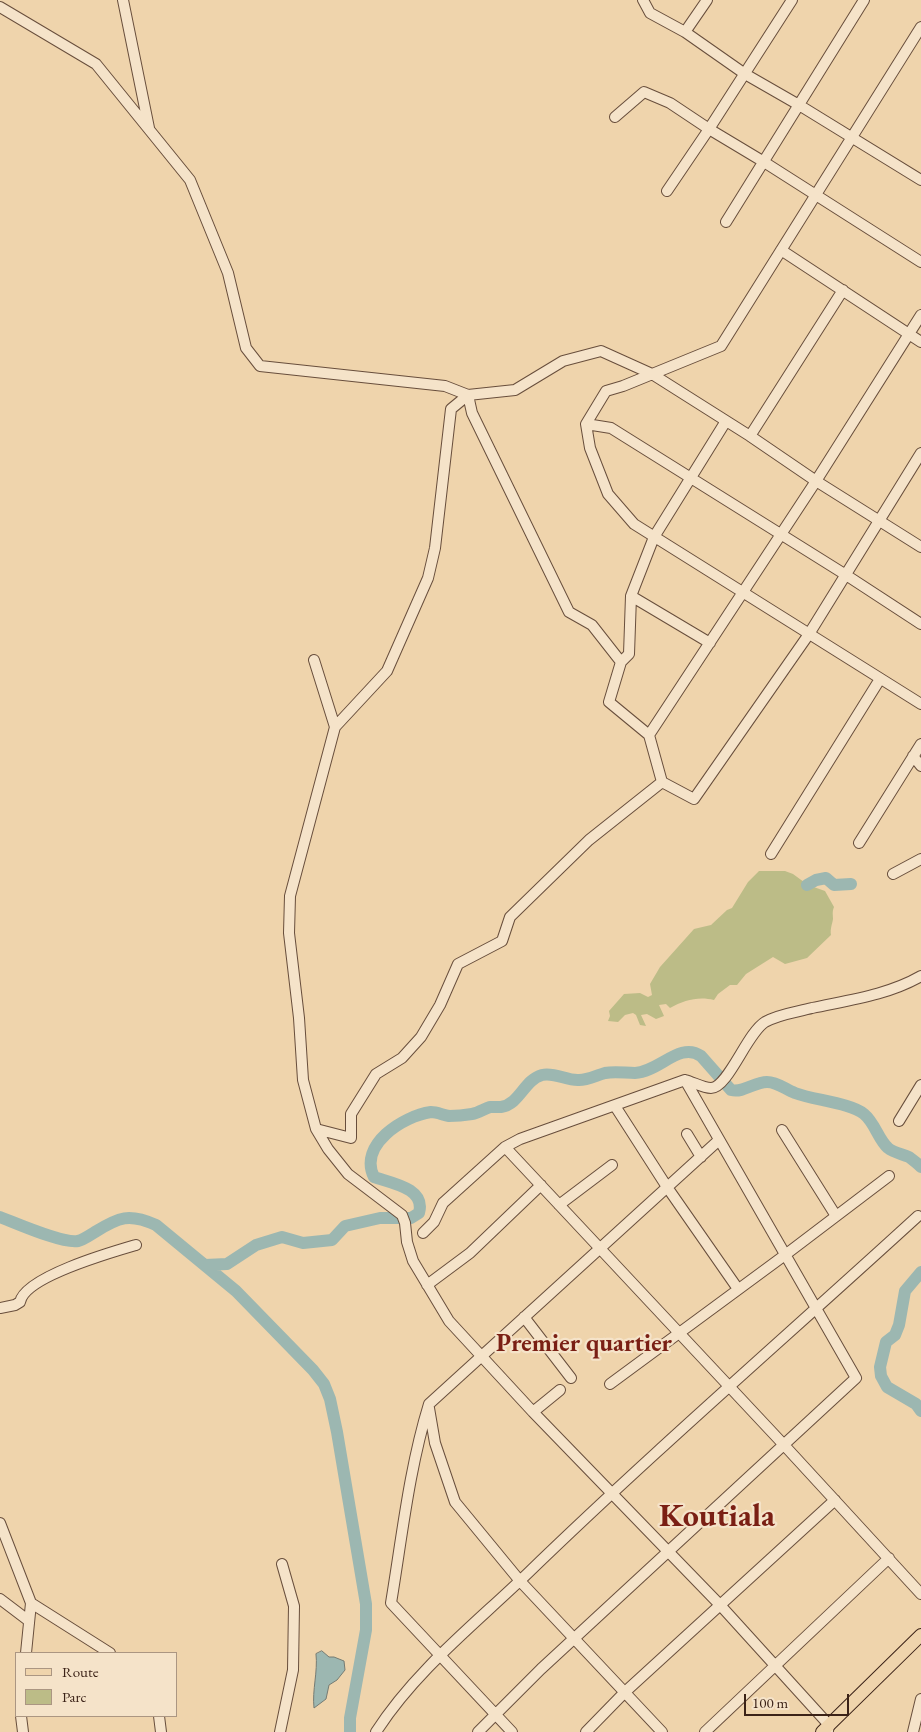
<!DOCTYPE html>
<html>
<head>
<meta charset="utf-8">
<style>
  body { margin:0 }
  #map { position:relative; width:921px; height:1732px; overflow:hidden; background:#efd4ac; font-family:"EB Garamond",serif }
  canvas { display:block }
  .legend { position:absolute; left:15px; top:1652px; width:162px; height:65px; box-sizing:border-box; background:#f5e3c9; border:1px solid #ab9682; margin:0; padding:6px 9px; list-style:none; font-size:15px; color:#3b2217 }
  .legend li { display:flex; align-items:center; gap:10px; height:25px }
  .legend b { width:25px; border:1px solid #ab9682 }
  .scale { position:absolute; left:744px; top:1694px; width:105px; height:22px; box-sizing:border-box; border:2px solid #3b2217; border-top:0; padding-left:6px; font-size:15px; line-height:18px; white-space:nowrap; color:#3b2217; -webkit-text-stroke:4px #f5e3c9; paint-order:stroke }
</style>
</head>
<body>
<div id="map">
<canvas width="921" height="1732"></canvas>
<ul class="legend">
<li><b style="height:6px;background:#efd4ac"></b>Route</li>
<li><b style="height:14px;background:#bcbc87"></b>Parc</li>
</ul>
<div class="scale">100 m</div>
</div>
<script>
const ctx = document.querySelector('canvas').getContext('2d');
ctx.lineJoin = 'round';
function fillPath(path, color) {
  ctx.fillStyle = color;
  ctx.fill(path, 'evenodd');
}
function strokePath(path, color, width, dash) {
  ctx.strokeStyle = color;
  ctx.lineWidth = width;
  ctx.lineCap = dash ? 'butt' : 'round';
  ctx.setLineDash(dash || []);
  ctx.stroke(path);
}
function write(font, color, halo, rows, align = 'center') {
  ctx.font = font + ' "EB Garamond",serif';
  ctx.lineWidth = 4.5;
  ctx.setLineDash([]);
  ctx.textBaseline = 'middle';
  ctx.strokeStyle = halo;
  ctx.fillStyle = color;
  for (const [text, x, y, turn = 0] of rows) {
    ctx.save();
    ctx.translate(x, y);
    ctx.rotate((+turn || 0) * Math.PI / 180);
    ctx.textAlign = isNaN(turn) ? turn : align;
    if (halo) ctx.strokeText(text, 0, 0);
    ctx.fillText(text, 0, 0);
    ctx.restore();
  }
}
fillPath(new Path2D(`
  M759,871H785L793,874L808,885L825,891L834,907C832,912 833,914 833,919C832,925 830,929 831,935L807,958L785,964L773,957L746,974L737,985H730L718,994L714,1000C699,996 684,1000 670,1008L666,1004L659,1005L664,1016L656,1019L647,1014L641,1015L646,1026L640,1025L636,1015L633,1013L625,1015L618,1022L608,1021L610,1016L609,1011L624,994L640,993L648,997L652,995L650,984L660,967L694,929L711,925L727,910L732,908L748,882Z`), '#bcbc87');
const water = new Path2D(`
  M322,1651L329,1657H334L344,1661L345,1670L337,1680L329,1685L326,1699L314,1708C312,1690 318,1672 316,1654Z`);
fillPath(water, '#9cb7b1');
strokePath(water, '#757b73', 1);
strokePath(new Path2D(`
  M807,885L816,880L826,878L834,885L851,884
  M0,1217C16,1223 63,1244 78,1241C83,1240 90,1235 95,1232C119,1217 129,1213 156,1225L236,1291L313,1370L324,1384L330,1399L337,1432L366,1604V1630L350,1718V1732
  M205,1265L227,1264L256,1245L282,1237L303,1243L332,1240L345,1226L380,1218H411L419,1213C426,1188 391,1183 374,1177C358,1145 403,1116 431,1112C437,1112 443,1115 449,1116C455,1116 466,1115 472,1114C478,1113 484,1109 490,1107C493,1107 497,1107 501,1107C520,1104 524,1080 542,1075C555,1072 567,1081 579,1080C588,1080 597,1075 605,1073C615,1071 625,1073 635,1073C659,1072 680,1041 701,1056L731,1090C744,1093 754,1082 767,1082C778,1082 786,1090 795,1093C813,1100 851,1103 864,1114C875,1123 878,1139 888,1148C894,1153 903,1154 909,1157C913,1160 918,1164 921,1167
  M921,1272L905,1291L899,1325L895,1335L886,1342L880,1367L881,1376L887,1387L916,1404L921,1411`), '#9cb7b1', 12);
const minor = new Path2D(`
  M123,0L149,128
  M643,0L650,13L685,32L745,74L799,105L921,180
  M0,7L96,64L190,180L228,273L246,348L260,366L445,386L468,395L472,413L569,612L592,625L621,662L609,702L649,735
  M921,27L721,346L623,386L606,391L586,424L590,448L608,494L634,524L921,704
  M685,32L707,0
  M615,117L644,92L670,103L709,129L764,162L921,262
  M667,191L709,129L792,0
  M726,222L864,0
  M781,250L921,342
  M921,315L816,481L649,735L662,782L589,840L510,917L502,941L458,964L440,1005L421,1037L402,1058L376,1074L351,1114V1138L316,1129L303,1080L299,1018L289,933L290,896L335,727L387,671L428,578L435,548L451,409L468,395L515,390L563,361L601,351L652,374L750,436L816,481L921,547
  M586,424L611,428L846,575L921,624
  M750,436L843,290
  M631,596L710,643
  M314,660L335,727
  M621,662L629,654L631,596L654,537L726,421
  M913,756L921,766
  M662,782L694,799L809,634L921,453
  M859,843L921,744
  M771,854L880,679
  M893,874L921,859
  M615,1106L667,1187L738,1289
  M899,1121L921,1085
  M316,1129L328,1149L348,1174L402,1215L405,1223L407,1242L413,1261L449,1321L533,1412L721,1606L829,1725L828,1731
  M782,1130L836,1216
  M687,1134L701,1157
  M505,1147L784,1445L921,1594
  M559,1205L612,1165
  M423,1233L434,1222L443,1203L505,1147L520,1139L685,1080C693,1082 703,1088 711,1088C728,1088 747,1033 765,1022C779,1014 797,1012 812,1008C849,1000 888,995 921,976
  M427,1285L470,1253L541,1185
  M0,1308L15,1305L20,1302C25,1277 112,1252 136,1245
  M524,1317L571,1378
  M610,1384L785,1255L889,1176
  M429,1408L435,1443L455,1502L520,1581L662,1732
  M533,1412L560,1390
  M0,1523L31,1603L26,1653
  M0,1599L29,1621
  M31,1603L110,1653
  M21,1716L23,1732
  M159,1716L161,1732
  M280,1732L293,1670L294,1606L282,1564
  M376,1732C415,1671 475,1624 527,1574C654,1451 788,1335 918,1216
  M478,1732L541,1669L856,1378L685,1080
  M512,1732L391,1603C402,1537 409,1469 429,1404L719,1140
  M586,1732L625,1692L835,1500
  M705,1732L889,1558
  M913,1732L921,1699`);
const major = new Path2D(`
  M822,1732L921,1635`);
strokePath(minor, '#684e3c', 12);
strokePath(major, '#3b2217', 14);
strokePath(minor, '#f5e3c9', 10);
strokePath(major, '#efd4ac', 12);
write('bold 25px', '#7a1f14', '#f5e3c9', [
  ["Premier quartier",584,1344]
]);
write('bold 32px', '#7a1f14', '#f5e3c9', [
  ["Koutiala",717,1517]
]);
</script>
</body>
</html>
